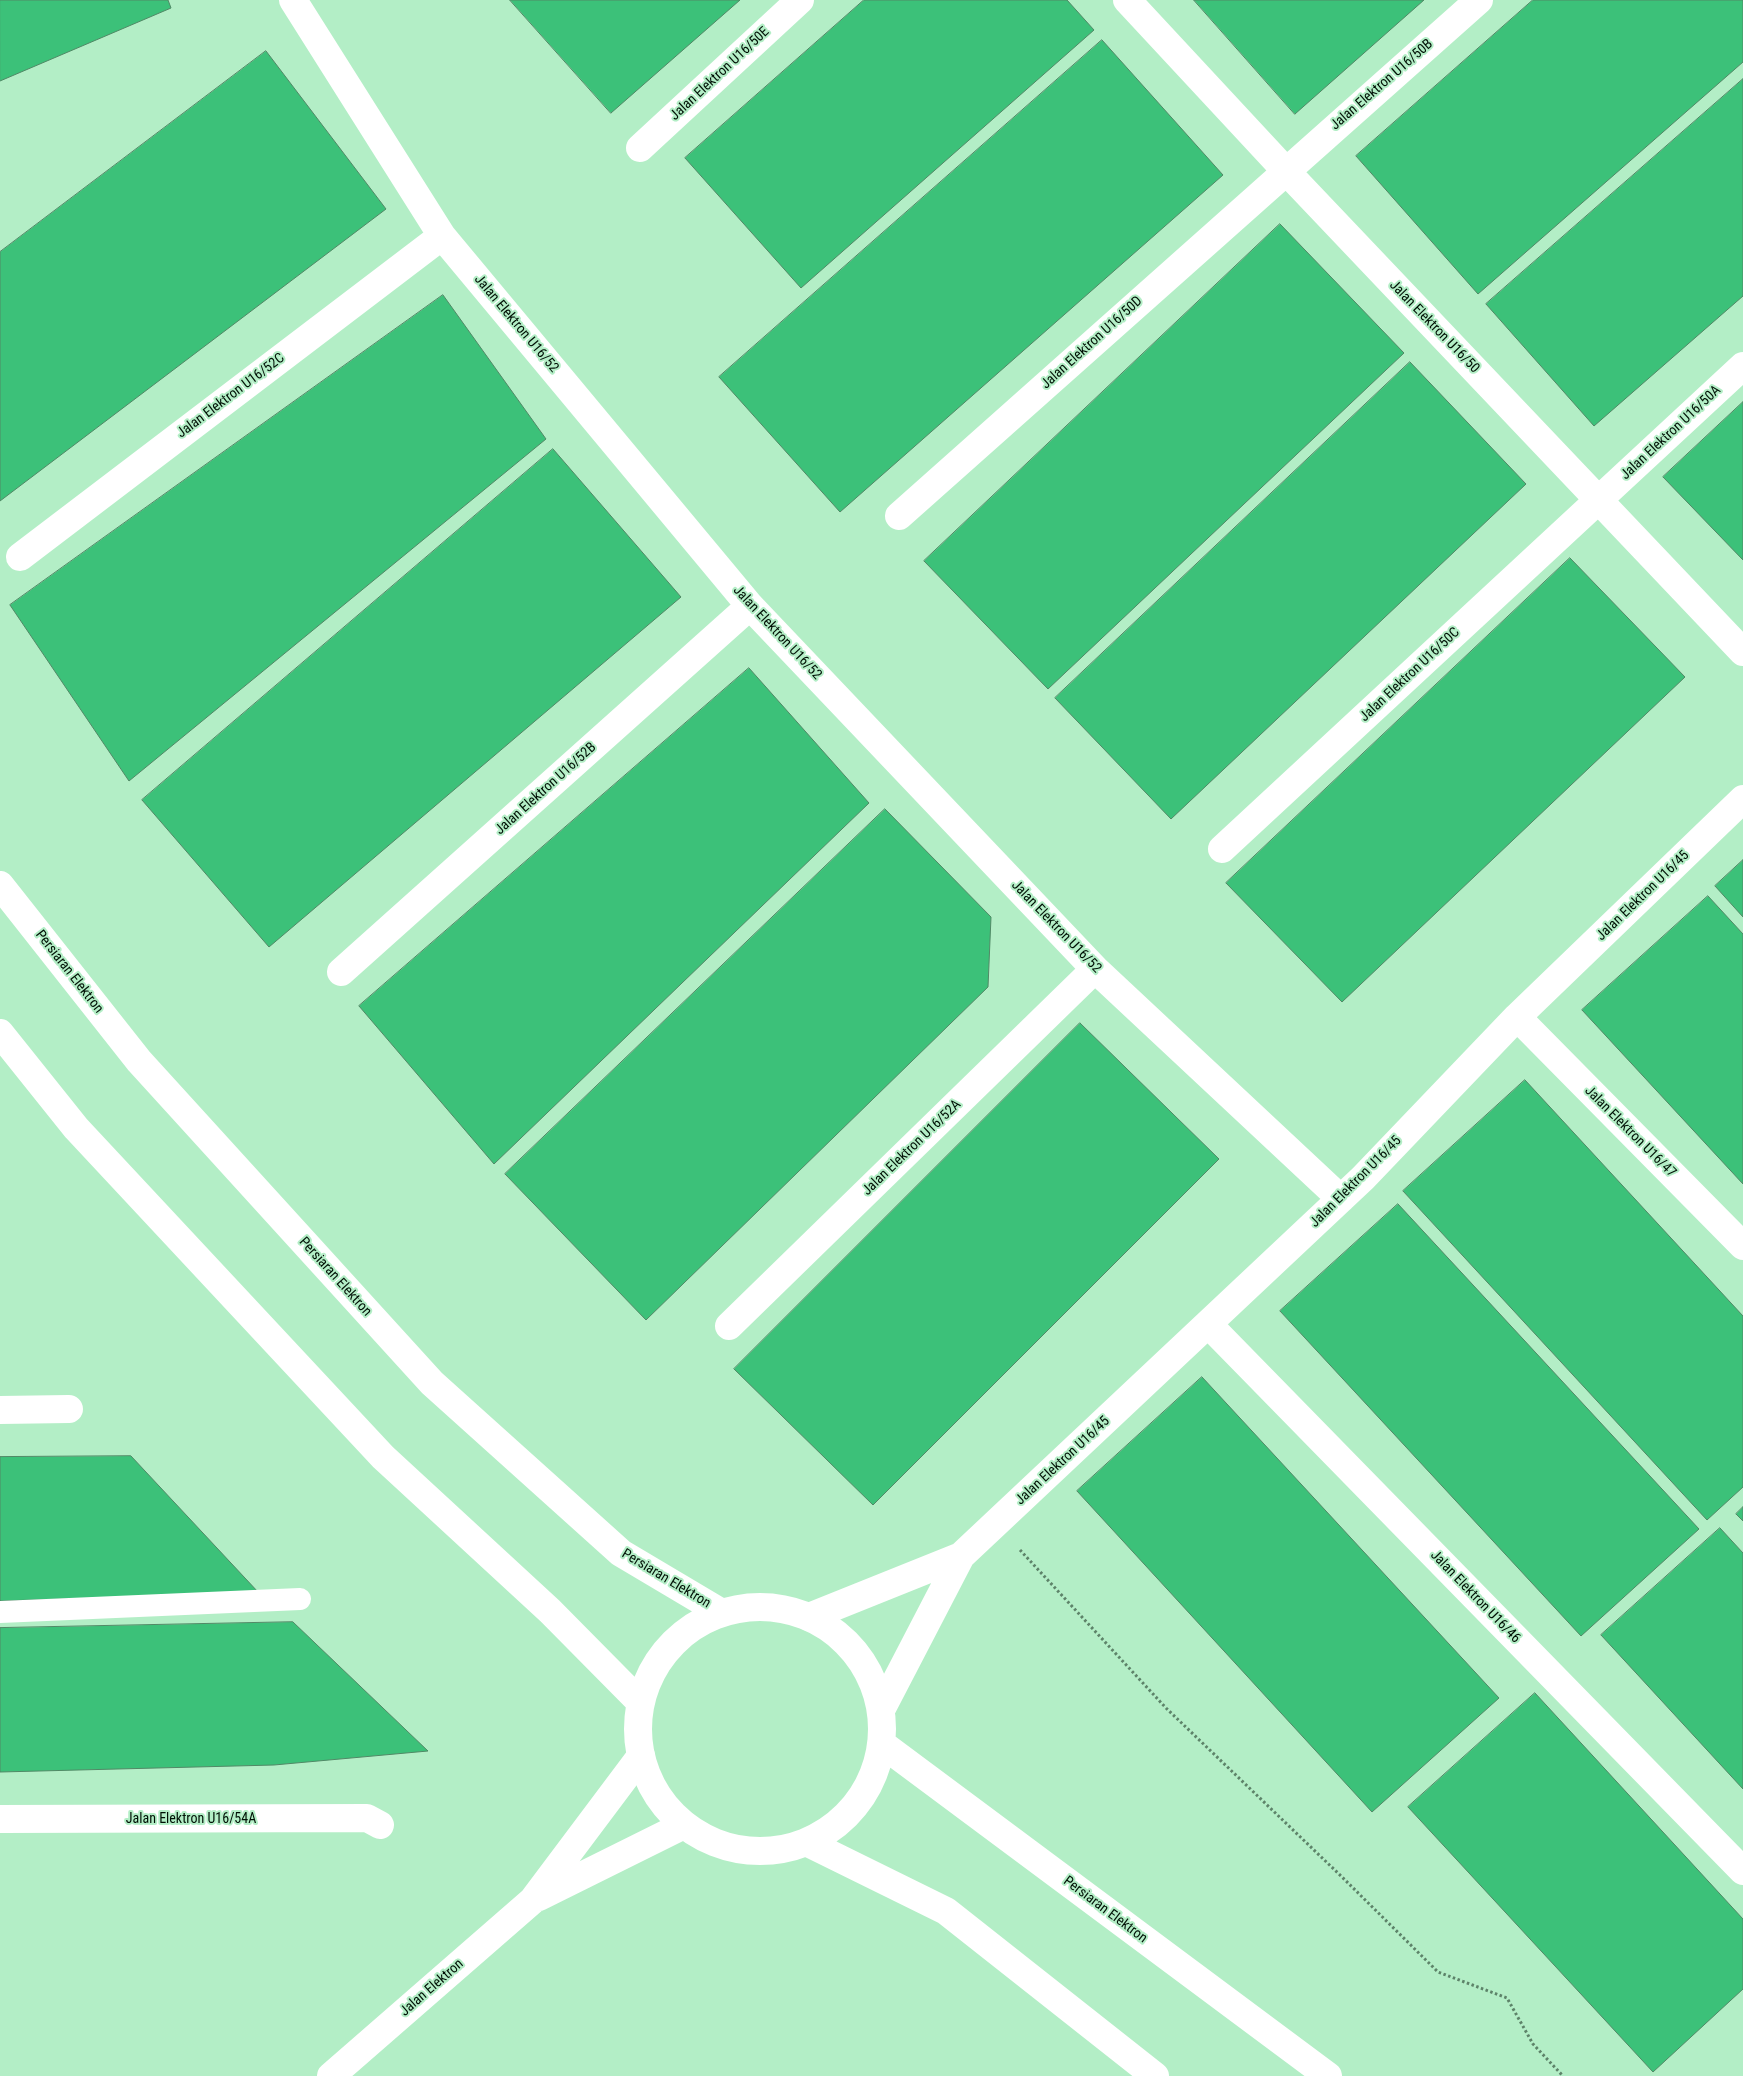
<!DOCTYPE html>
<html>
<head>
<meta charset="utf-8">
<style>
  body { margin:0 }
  canvas { display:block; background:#b3eec6 }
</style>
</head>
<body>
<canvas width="1743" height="2076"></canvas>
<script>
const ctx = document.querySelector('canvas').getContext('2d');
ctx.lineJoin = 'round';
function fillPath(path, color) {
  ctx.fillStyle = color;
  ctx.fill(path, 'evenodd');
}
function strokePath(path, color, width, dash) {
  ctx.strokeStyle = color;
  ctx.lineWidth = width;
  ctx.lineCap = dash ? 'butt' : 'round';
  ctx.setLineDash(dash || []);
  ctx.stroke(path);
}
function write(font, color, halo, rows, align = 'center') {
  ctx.font = font + ' "Roboto Condensed",sans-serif';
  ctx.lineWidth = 4;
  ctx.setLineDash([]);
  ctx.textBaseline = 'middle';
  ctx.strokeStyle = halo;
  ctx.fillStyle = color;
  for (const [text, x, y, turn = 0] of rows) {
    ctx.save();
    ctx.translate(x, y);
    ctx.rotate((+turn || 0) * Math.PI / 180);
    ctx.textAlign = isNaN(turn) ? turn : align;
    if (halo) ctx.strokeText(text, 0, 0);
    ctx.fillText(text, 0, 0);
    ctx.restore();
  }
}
const building = new Path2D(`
  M0,0H168L171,8L0,81Z
  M510,0H740L611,113Z
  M864,0H1067L1094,30L801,288L685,158Z
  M1194,0H1424L1295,114Z
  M1533,0H1743V62L1478,294L1356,156Z
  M1102,40L1223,175L840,512L719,377Z
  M266,51L386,209L0,501V252Z
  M1743,79V296L1594,426L1486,304Z
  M1280,224L1404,353L1048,689L924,561Z
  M443,295L546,439L129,781L10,605Z
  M1410,362L1526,484L1171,819L1055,698Z
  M1743,402V560L1663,477Z
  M553,449L681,597L269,947L142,800Z
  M1570,558L1685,677L1342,1002L1226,883Z
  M749,668L869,803L494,1164L359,1006Z
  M885,809L991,917L988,987L646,1320L505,1174Z
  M1743,860V917L1715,886Z
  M1708,896L1743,934V1184L1582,1010Z
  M1080,1023L1219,1159L873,1505L734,1369Z
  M1525,1080L1743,1316V1487L1707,1520L1403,1191Z
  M1398,1204L1699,1529L1581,1636L1280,1311Z
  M1202,1377L1499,1698L1372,1812L1077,1491Z
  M131,1456L259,1593L0,1601V1457Z
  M1743,1507V1521L1736,1514Z
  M1720,1528L1743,1553V1789L1601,1635Z
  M293,1622L428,1751L274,1765L0,1772V1628Z
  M1535,1693L1743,1919V1989L1653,2072L1408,1807Z`);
fillPath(building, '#3cc179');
strokePath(building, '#518966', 1);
strokePath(new Path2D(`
  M1020,1550L1166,1708L1341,1876L1438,1972L1507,1998L1533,2044L1563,2076`), '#5d8369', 3, [2.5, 2.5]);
strokePath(new Path2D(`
  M0,1612L300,1599`), '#fff', 22);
strokePath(new Path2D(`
  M293,0L442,236L750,606L1095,969L1341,1199
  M1127,0L1285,170L1743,652
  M640,148L800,0
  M899,516L1479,0
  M20,557L442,236
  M1222,849L1743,366
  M341,972L750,606
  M1517,1017L1743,1246
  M1208,1324L1743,1871
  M729,1326L1095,969
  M0,1410L69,1409
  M809,1617L961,1556
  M881,1710L961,1556L1363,1178L1517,1017L1743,799
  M0,1819L367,1818L380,1825`), '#fff', 28);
strokePath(new Path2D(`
  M539,1897L684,1825
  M331,2076L533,1900L641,1756`), '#fff', 28);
strokePath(new Path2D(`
  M0,885L139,1061L432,1383L621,1553L722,1613
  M0,1033L76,1128L383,1457L550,1611L640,1702
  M638 1729a122 122 0 1 1 244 0a122 122 0 1 1-244 0Z
  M882,1744L1328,2076
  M806,1842L946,1911L1155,2076`), '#fff', 28);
write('14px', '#001005', '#b3eec6', [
  ["Jalan Elektron U16/50E",720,74,-43],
  ["Jalan Elektron U16/50B",1382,85,-41],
  ["Jalan Elektron U16/52",516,324,50],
  ["Jalan Elektron U16/50",1434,327,46],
  ["Jalan Elektron U16/50D",1092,343,-42],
  ["Jalan Elektron U16/52C",231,396,-37],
  ["Jalan Elektron U16/50A",1671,433,-43],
  ["Jalan Elektron U16/52",777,633,47],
  ["Jalan Elektron U16/50C",1410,675,-43],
  ["Jalan Elektron U16/52B",546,789,-42],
  ["Jalan Elektron U16/45",1643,896,-44],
  ["Jalan Elektron U16/52",1056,927,46],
  ["Persiaran Elektron",69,972,52],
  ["Jalan Elektron U16/47",1630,1132,45],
  ["Jalan Elektron U16/52A",912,1148,-44],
  ["Jalan Elektron U16/45",1356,1182,-45],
  ["Persiaran Elektron",335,1277,48],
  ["Jalan Elektron U16/45",1063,1461,-43],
  ["Persiaran Elektron",666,1579,31],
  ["Jalan Elektron U16/46",1475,1597,46],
  ["Jalan Elektron U16/54A",191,1819],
  ["Persiaran Elektron",1105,1910,37],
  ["Jalan Elektron",432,1988,-41]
]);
</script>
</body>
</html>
